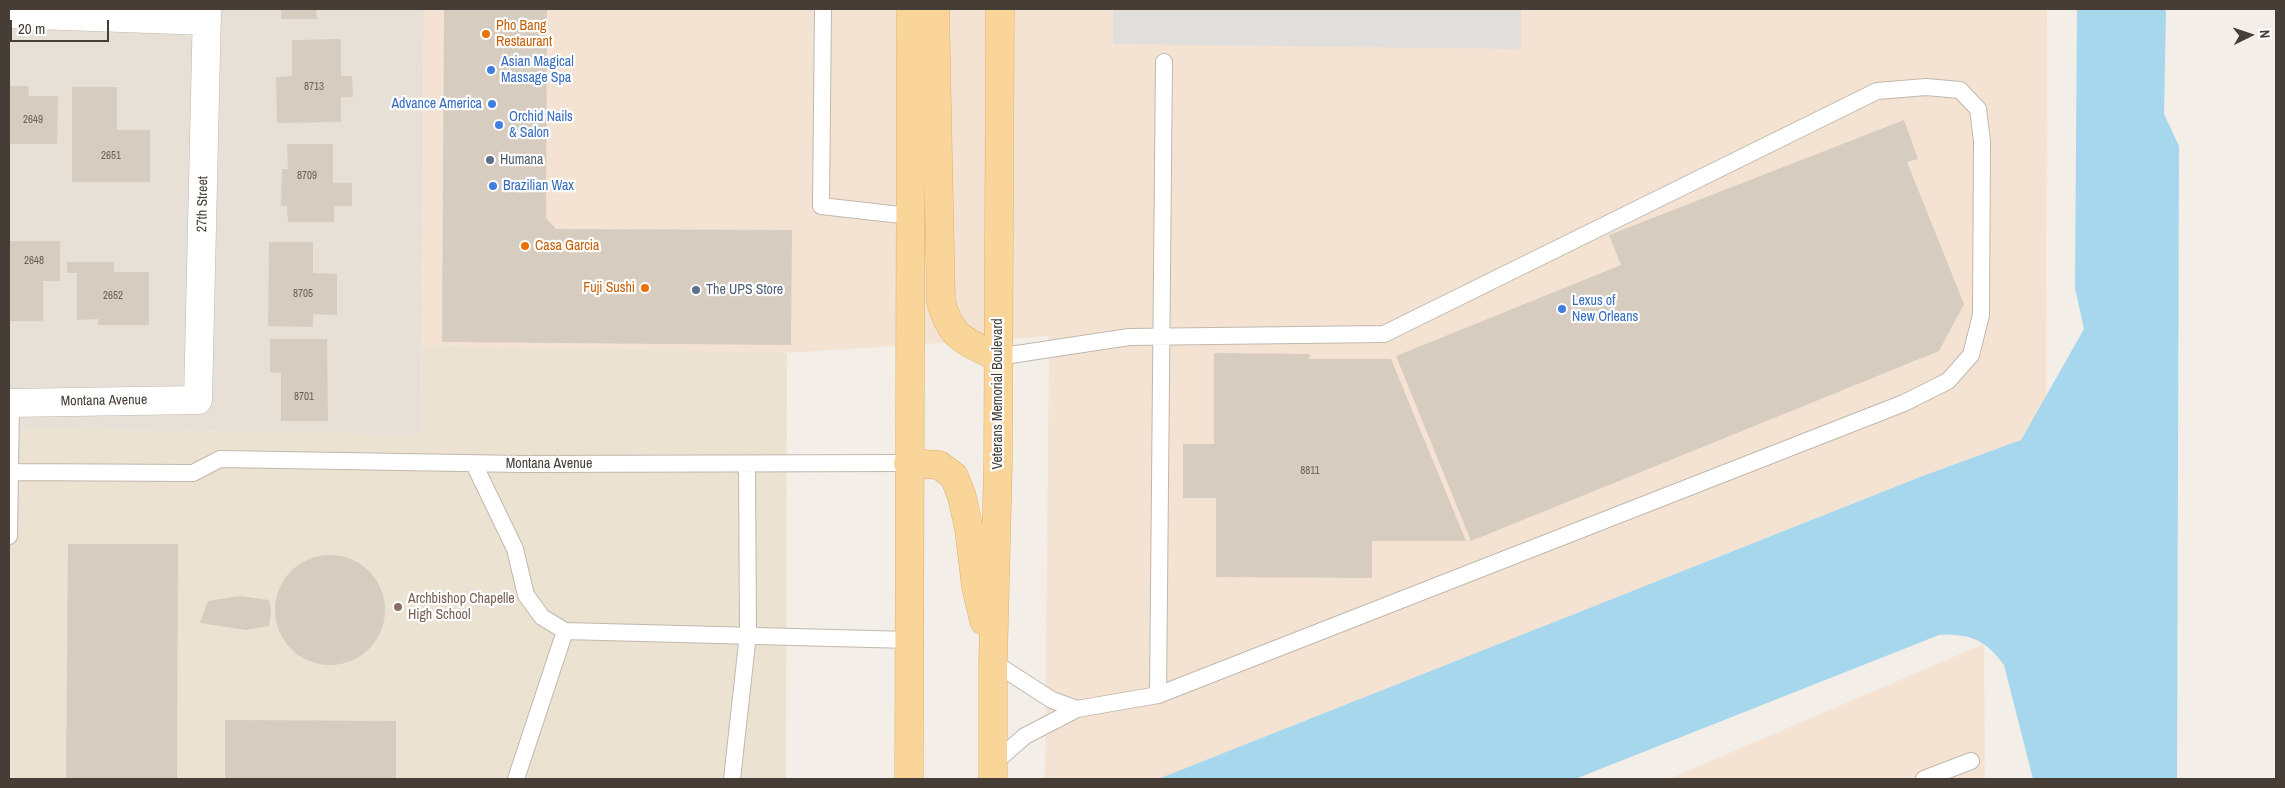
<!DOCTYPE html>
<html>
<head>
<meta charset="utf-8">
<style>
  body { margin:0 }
  #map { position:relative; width:2285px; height:788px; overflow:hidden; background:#f3eee7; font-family:"Archivo Narrow",sans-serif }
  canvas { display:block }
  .frame { position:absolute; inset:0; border:10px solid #463e36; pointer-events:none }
  .north { position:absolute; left:2225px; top:10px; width:50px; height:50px; -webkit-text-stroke:4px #fff; paint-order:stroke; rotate:86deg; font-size:14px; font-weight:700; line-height:20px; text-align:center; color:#463e36 }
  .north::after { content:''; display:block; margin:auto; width:18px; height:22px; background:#463e36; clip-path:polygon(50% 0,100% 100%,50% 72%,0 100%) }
  .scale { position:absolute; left:10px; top:20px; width:99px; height:22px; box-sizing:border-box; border:2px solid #463e36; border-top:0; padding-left:6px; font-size:15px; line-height:18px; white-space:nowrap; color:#463e36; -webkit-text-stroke:4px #fff; paint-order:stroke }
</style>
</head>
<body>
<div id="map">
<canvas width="2285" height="788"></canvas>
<div class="frame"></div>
<div class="north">N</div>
<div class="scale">20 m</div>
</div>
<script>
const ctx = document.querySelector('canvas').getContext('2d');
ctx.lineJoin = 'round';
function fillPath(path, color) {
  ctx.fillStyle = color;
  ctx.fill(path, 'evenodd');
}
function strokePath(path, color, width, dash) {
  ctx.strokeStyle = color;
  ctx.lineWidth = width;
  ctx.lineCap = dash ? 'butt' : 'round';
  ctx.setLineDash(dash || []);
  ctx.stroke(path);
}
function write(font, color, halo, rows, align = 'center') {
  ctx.font = font + ' "Archivo Narrow",sans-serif';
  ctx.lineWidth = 4.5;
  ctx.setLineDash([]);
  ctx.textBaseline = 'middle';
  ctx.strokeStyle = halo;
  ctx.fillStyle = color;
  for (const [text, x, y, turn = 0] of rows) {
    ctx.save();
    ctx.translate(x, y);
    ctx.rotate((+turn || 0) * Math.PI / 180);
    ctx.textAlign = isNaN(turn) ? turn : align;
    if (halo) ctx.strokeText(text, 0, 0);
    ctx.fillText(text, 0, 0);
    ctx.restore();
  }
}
fillPath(new Path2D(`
  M9,9H424L421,434L9,429Z`), '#e7e0d6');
fillPath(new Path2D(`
  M424,9H2047L2046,431L1920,477L1158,779H1045L1049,336L787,353L422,345Z
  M1984,644L1985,779H1669Z`), '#f4e3d3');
fillPath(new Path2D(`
  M422,345L787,353L786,779H9V429L421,434Z`), '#ebe2d2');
fillPath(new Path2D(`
  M1113,9H1521V49L1113,44Z`), '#e1dfdc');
fillPath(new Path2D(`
  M2077,9H2166L2164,114L2179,146L2177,779H2033L2004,665C1986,640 1970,633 1939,635L1575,779H1158L1920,477L2021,440L2084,329L2075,288Z`), '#a6d7ed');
fillPath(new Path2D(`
  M281,9H316L317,19H281Z
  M444,9H547L546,218L556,229L792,230L791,345L442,342Z
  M341,39V76H352L353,97H341V122L277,123L276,77L292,76V40Z
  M9,86H28L29,96H58L57,144H9Z
  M72,87H117V130H150V182H72Z
  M1904,120L1918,159L1907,162L1964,304L1939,351L1471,541L1396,356L1621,265L1609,235Z
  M287,144H333V183H352V206H334V222H288L287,206H281L282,169H288Z
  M9,241H60V281H43V321H9Z
  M269,242H313V273L337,274V315L313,314V327L268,326Z
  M67,262H114V272H149V325H98V319L77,320V273H67Z
  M270,339H327L328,421H281V373L270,372Z
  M1214,353L1310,354L1309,359H1391L1466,541H1372V578L1216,577V498H1183V444H1214Z
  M68,544H178L177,779H66Z
  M275 610a55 55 0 1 1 110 0a55 55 0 1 1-110 0Z
  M240,596L269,600L271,611L269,626L246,630L200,623L208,601Z
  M225,720L396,721V779H225Z`), '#d7ccc0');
const service = new Path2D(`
  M823,9L821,206L910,216
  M997,357L1129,337L1384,334L1877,91L1926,87L1960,90L1978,109L1982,141L1981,315L1971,355L1948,381L1904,403L1158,695L1077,709
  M474,464L515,549L526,595L542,617L565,631L909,640
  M9,472L193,473L220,459L523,464L908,463
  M9,536L11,403
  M1158,695L1164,62
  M993,764L1025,736L1077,709L1052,700L993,662
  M516,779L565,631
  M732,779L748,634L747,464
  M1924,779L1971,761`);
const minor = new Path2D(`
  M9,14L207,21
  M9,403L198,400L207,9`);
const primary = new Path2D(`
  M935,9L941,302C952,340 964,340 997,357
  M908,463L939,465L954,476L962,497L969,529L976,587L984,621
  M909,779L911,9
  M993,779V662L998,464L1000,9`);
strokePath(service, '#c1b8ad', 18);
strokePath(minor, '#c1b8ad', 29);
strokePath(primary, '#deb06a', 29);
strokePath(service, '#fff', 16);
strokePath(minor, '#fff', 28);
strokePath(primary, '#fad59a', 28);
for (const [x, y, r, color] of [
  [486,34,5,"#e8710a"],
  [491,70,5,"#3f7fe0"],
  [492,104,5,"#3f7fe0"],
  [499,125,5,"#3f7fe0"],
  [490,160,5,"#5c6f8a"],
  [493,186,5,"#3f7fe0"],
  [525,246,5,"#e8710a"],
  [645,288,5,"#e8710a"],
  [696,290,5,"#5c6f8a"],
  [1562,309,5,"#3f7fe0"],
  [398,607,5,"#8d6e63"]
]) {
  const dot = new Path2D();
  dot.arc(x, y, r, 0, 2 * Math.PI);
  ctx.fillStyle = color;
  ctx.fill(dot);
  strokePath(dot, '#fff', 2);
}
write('11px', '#6a6258', null, [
  ["8713",314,87],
  ["2649",33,120],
  ["2651",111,156],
  ["8709",307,176],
  ["2648",34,261],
  ["8705",303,294],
  ["2652",113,296],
  ["8701",304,397],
  ["8811",1310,471]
]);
write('14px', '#c56008', '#fff', [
  ["Pho Bang",496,26],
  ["Restaurant",496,42],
  ["Casa Garcia",535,246],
  ["Fuji Sushi",635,288,"right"]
], 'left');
write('14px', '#366cbe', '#fff', [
  ["Asian Magical",501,62],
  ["Massage Spa",501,78],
  ["Advance America",482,104,"right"],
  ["Orchid Nails",509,117],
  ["& Salon",509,133],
  ["Brazilian Wax",503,186],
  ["Lexus of",1572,301],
  ["New Orleans",1572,317]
], 'left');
write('14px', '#4e5e75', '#fff', [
  ["Humana",500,160],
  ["The UPS Store",706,290]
], 'left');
write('14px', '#463e36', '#fff', [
  ["27th Street",203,204,-89],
  ["Veterans Memorial Boulevard",998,394,-90],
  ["Montana Avenue",104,401,-1],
  ["Montana Avenue",549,464]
]);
write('14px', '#785e54', '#fff', [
  ["Archbishop Chapelle",408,599],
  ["High School",408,615]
], 'left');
</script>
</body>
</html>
